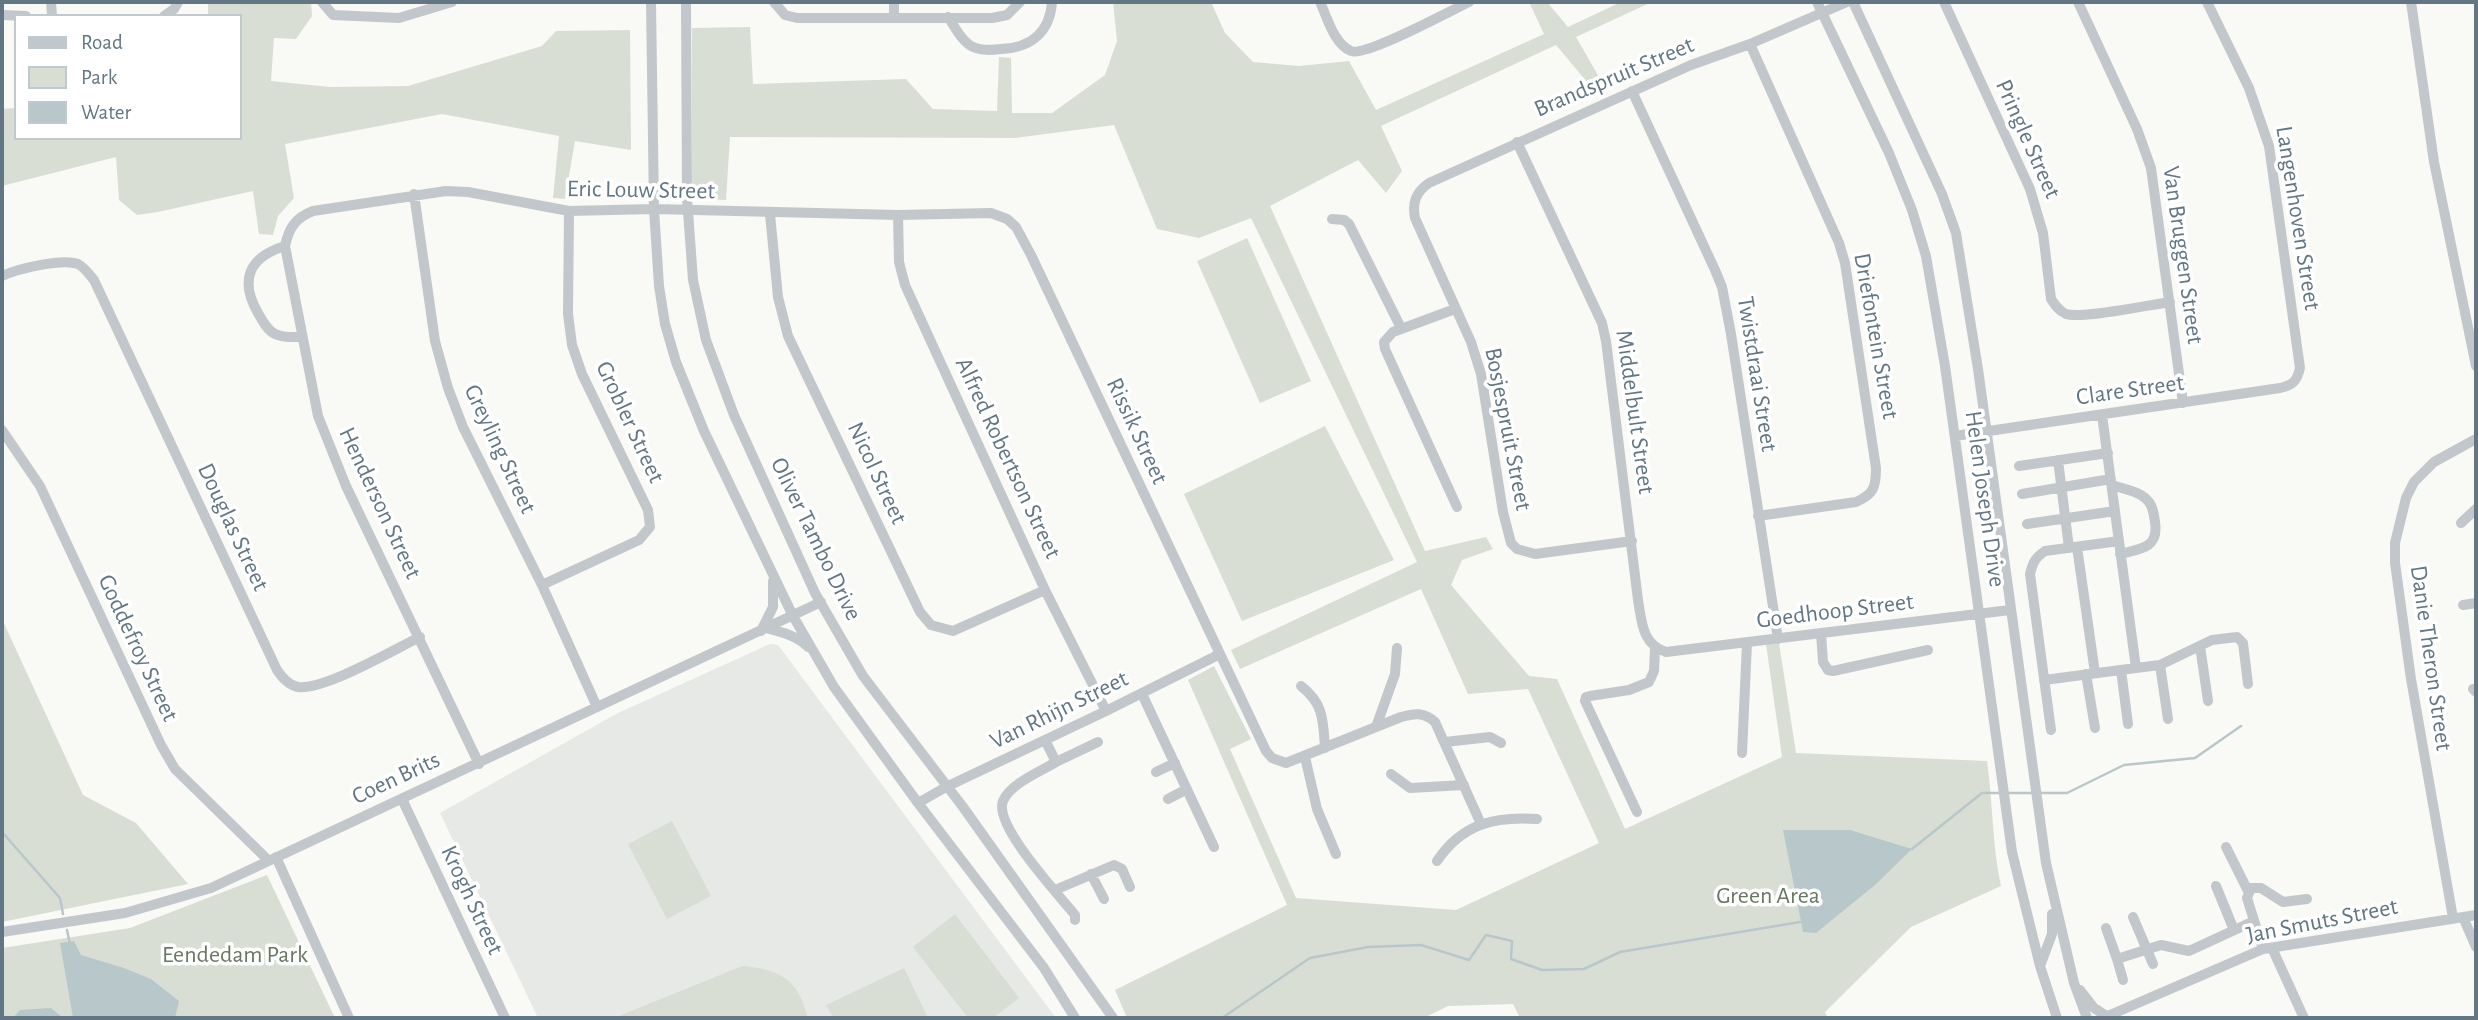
<!DOCTYPE html>
<html>
<head>
<meta charset="utf-8">
<style>
  body { margin:0 }
  #map { position:relative; width:2478px; height:1020px; overflow:hidden; background:#f9f9f6; font-family:"Alegreya Sans",sans-serif }
  canvas { display:block }
  .frame { position:absolute; inset:0; border:4px solid #627783; pointer-events:none }
  .legend { position:absolute; left:14px; top:14px; width:228px; height:126px; box-sizing:border-box; background:#fff; border:2px solid #c0c9cd; margin:0; padding:9px 12px; list-style:none; font-size:21px; color:#627783 }
  .legend li { display:flex; align-items:center; gap:14px; height:35px }
  .legend b { width:35px; border:2px solid #c0c9cd }
</style>
</head>
<body>
<div id="map">
<canvas width="2478" height="1020"></canvas>
<div class="frame"></div>
<ul class="legend">
<li><b style="height:9px;background:#c2c7cb"></b>Road</li>
<li><b style="height:19px;background:#d9ded5"></b>Park</li>
<li><b style="height:19px;background:#b8c7ca"></b>Water</li>
</ul>
</div>
<script>
const ctx = document.querySelector('canvas').getContext('2d');
ctx.lineJoin = 'round';
function fillPath(path, color) {
  ctx.fillStyle = color;
  ctx.fill(path, 'evenodd');
}
function strokePath(path, color, width, dash) {
  ctx.strokeStyle = color;
  ctx.lineWidth = width;
  ctx.lineCap = dash ? 'butt' : 'round';
  ctx.setLineDash(dash || []);
  ctx.stroke(path);
}
function write(font, color, halo, rows, align = 'center') {
  ctx.font = font + ' "Alegreya Sans",sans-serif';
  ctx.lineWidth = 7;
  ctx.setLineDash([]);
  ctx.textBaseline = 'middle';
  ctx.strokeStyle = halo;
  ctx.fillStyle = color;
  for (const [text, x, y, turn = 0] of rows) {
    ctx.save();
    ctx.translate(x, y);
    ctx.rotate((+turn || 0) * Math.PI / 180);
    ctx.textAlign = isNaN(turn) ? turn : align;
    if (halo) ctx.strokeText(text, 0, 0);
    ctx.fillText(text, 0, 0);
    ctx.restore();
  }
}
fillPath(new Path2D(`
  M770,644L778,645L1056,1018H538L440,813L616,714Z`), '#e7e9e7');
fillPath(new Path2D(`
  M208,2H311L312,16L296,39L274,38L271,81L330,87L408,86L542,46L556,31L630,30L631,150L575,141L565,199L553,198L559,136L442,114L285,144L294,198L278,216L273,235L259,234L253,191L158,212L137,215L119,200L116,157L2,186V109L16,108V138H240V16H208Z
  M1113,2H1211L1225,33L1253,62L1299,66L1349,61L1376,110L1544,34L1529,2H1547L1568,27L1621,2H1652L1576,37L1599,77L1587,82L1556,45L1381,126L1402,171L1386,193L1358,160L1270,206L1425,551L1486,537L1493,549L1462,560L1451,585L1529,676L1557,679L1625,829L1782,757L1766,644L1779,643L1796,753L1987,761C1993,803 1992,845 2001,886L1911,927L1825,1012L1828,1018H1520L1513,1004L1448,1006L1424,1018H1127L1115,990L1287,905L1188,680L1214,666L1251,739L1230,749L1296,898L1456,910L1599,843L1528,689L1468,694L1421,589L1240,669L1231,650L1417,562L1251,218L1199,238L1157,229L1114,125L1015,138L730,137L726,200L692,199V28L750,27L753,84L906,79L933,109L997,111L999,57L1011,58L1012,113H1052L1105,75L1117,41Z
  M1247,238L1311,381L1260,403L1197,261Z
  M1325,426L1394,560L1242,621L1184,494Z
  M2,619L83,795L136,823L188,884L2,922Z
  M672,821L711,896L667,919L628,844Z
  M267,875L335,1018H2V948L130,928Z
  M955,914L1019,998L993,1018H968L913,947Z
  M742,966C780,969 798,979 808,1018H614Z
  M904,968L928,1018H833L826,1005Z`), '#d9ded5');
fillPath(new Path2D(`
  M1783,830H1850L1912,849L1875,885L1816,933L1803,932Z
  M74,941L81,955L124,968L151,979L179,1001L175,1018H73L60,943Z
  M51,1008L63,1018H13L20,1010Z`), '#b8c7ca');
strokePath(new Path2D(`
  M2006,793H2034
  M2041,793H2067L2124,765L2195,758L2241,726
  M2,832L60,898L63,914
  M1912,849L1982,793H1999
  M67,930L70,944
  M1222,1018L1310,958L1368,947L1421,945L1469,960L1486,935L1512,941L1511,959L1542,970L1584,969L1620,952L1800,922`), '#b8c7ca', 2.5);
strokePath(new Path2D(`
  M51,2L52,16
  M322,2L333,15L399,18L452,2
  M651,2L654,209L659,286L665,324L676,362L704,431L793,616L834,687L918,803L1044,968L1075,1018
  M686,2L687,198L693,280L706,340L734,415L815,593L863,676L963,807L1113,1018
  M774,2L785,15L797,18H992L1007,15L1020,2
  M1320,2C1327,17 1334,44 1351,51C1365,57 1450,11 1469,2
  M1817,2L1889,153L1912,210L1926,256L1945,366L2012,852L2040,966L2057,1018
  M1853,2L1942,194L1956,233L1978,369L2046,863L2074,983L2087,1018
  M1944,2L2030,189L2043,233L2051,299C2055,305 2059,311 2066,314C2082,319 2149,305 2170,302
  M2078,2L2137,129L2151,168L2183,403
  M2411,2L2434,162L2476,366
  M2,15L26,16
  M164,16L174,9L178,2
  M894,17V2
  M948,17C955,27 962,42 973,47C982,51 992,50 1001,49C1031,48 1050,32 1052,2
  M1750,44L1839,243L1845,263L1876,468C1876,487 1874,494 1856,502L1758,516
  M1632,91L1715,270L1722,287L1731,334L1778,639
  M1517,142L1602,323L1606,341L1638,600C1642,623 1642,644 1666,652L2010,610
  M414,194L435,341L448,388L463,427L542,585L597,707
  M770,214L778,297L788,336L920,612L931,625L953,631L1045,590
  M898,215L899,262L905,285L1045,590L1106,711
  M1332,219L1344,220L1349,224L1401,328
  M285,246C249,257 239,280 258,313C262,320 267,330 275,334C283,338 293,337 302,337
  M2,276C17,269 62,258 78,264C85,268 89,274 94,280L277,670C282,677 288,685 298,687C325,690 393,650 420,637
  M1455,309L1393,332L1384,342L1385,349L1457,507
  M2,430L40,486L161,745L175,769L269,861
  M1955,436L2280,388C2293,385 2297,381 2300,368L2269,146L2249,88L2207,2
  M2058,460L2069,548
  M2019,466L2108,453
  M2112,485C2123,489 2140,491 2148,501C2153,506 2154,515 2155,522C2159,548 2141,549 2120,554
  M2022,494L2111,479
  M2461,523L2476,509
  M2027,524L2115,511
  M1632,541L1535,554L1517,549L1511,543L1503,512L1481,374L1471,342L1415,218C1412,202 1416,192 1429,183L1691,65L1750,44L1847,2
  M2077,547L2095,673
  M542,585L639,540L650,527L648,510L582,374L572,345L568,314L569,211
  M2463,605L2476,603
  M766,628C781,632 798,636 808,647
  M761,631L773,607V581
  M1821,633L1823,662L1828,670L1833,671L1928,650
  M2200,646L2208,701
  M2160,665L2168,719
  M2136,668L2160,665L2212,640L2237,637L2243,643L2248,684
  M2121,670L2128,724
  M2086,674L2095,728
  M2044,680L2136,668L2102,415
  M1301,686C1324,704 1323,720 1325,748
  M2473,689L2476,692
  M1142,694L1214,847
  M1376,727L1395,674L1397,648
  M2051,730L2030,574C2033,562 2035,558 2045,551L2119,541
  M1045,740L1056,762C1040,772 1011,783 1003,801C993,825 1059,895 1075,915V920
  M1445,742L1490,737L1501,743
  M1742,753L1747,643
  M1305,757L1317,809L1336,854
  M1056,762L1098,742
  M479,764L346,486L318,416L285,246C289,228 295,218 313,211L446,191L468,192L569,211L654,209L898,215L991,213L1007,219L1016,227L1031,255L1266,751L1272,758L1286,763L1401,717C1415,713 1424,712 1435,722L1481,824
  M1156,772L1175,763
  M1391,774L1410,788L1464,785
  M402,799L505,1018
  M1168,799L1187,789
  M918,803L946,787L1106,711L1218,655
  M1637,812L1585,701L1586,697L1590,696L1629,690L1649,682L1654,671L1655,648
  M2226,847L2248,891
  M276,857L349,1018
  M1437,861C1462,824 1494,816 1537,819
  M1091,874L1104,899
  M2216,886L2234,930
  M1055,890L1114,865L1122,869L1130,887
  M2133,917L2153,964
  M2463,917L2476,947
  M2453,918L2411,679L2395,563V543L2406,498L2414,482L2434,462L2476,439
  M2106,928L2117,959L2161,945L2189,951L2254,921
  M2,932L125,913L211,888L821,602
  M2272,948L2304,1018
  M2263,949L2247,898L2251,888H2261L2283,902L2307,899
  M2117,959L2123,980
  M2040,966L2052,934V914
  M2080,990L2094,1008L2108,1017
  M2103,1018L2263,949L2476,915`), '#c2c7cb', 10);
write('24px', '#627783', '#fff', [
  ["Brandspruit Street",1614,77,-23],
  ["Pringle Street",2028,139,66],
  ["Eric Louw Street",641,190,1],
  ["Langenhoven Street",2298,218,81],
  ["Van Bruggen Street",2183,255,82],
  ["Driefontein Street",1876,336,80],
  ["Twistdraai Street",1757,374,81],
  ["Clare Street",2130,390,-8],
  ["Middelbult Street",1635,412,82],
  ["Grobler Street",630,422,65],
  ["Bosjespruit Street",1508,429,79],
  ["Rissik Street",1137,431,65],
  ["Greyling Street",500,449,65],
  ["Alfred Robertson Street",1008,458,65],
  ["Nicol Street",877,473,65],
  ["Helen Joseph Drive",1985,499,82],
  ["Henderson Street",380,503,65],
  ["Douglas Street",233,527,65],
  ["Oliver Tambo Drive",816,539,64],
  ["Goedhoop Street",1835,611,-7],
  ["Goddefroy Street",138,648,65],
  ["Danie Theron Street",2431,658,82],
  ["Van Rhijn Street",1059,710,-26],
  ["Coen Brits",396,778,-25],
  ["Krogh Street",472,900,65],
  ["Jan Smuts Street",2322,921,-11]
]);
write('24px', '#677a61', '#fff', [
  ["Green Area",1768,896],
  ["Eendedam Park",235,955]
]);
</script>
</body>
</html>
